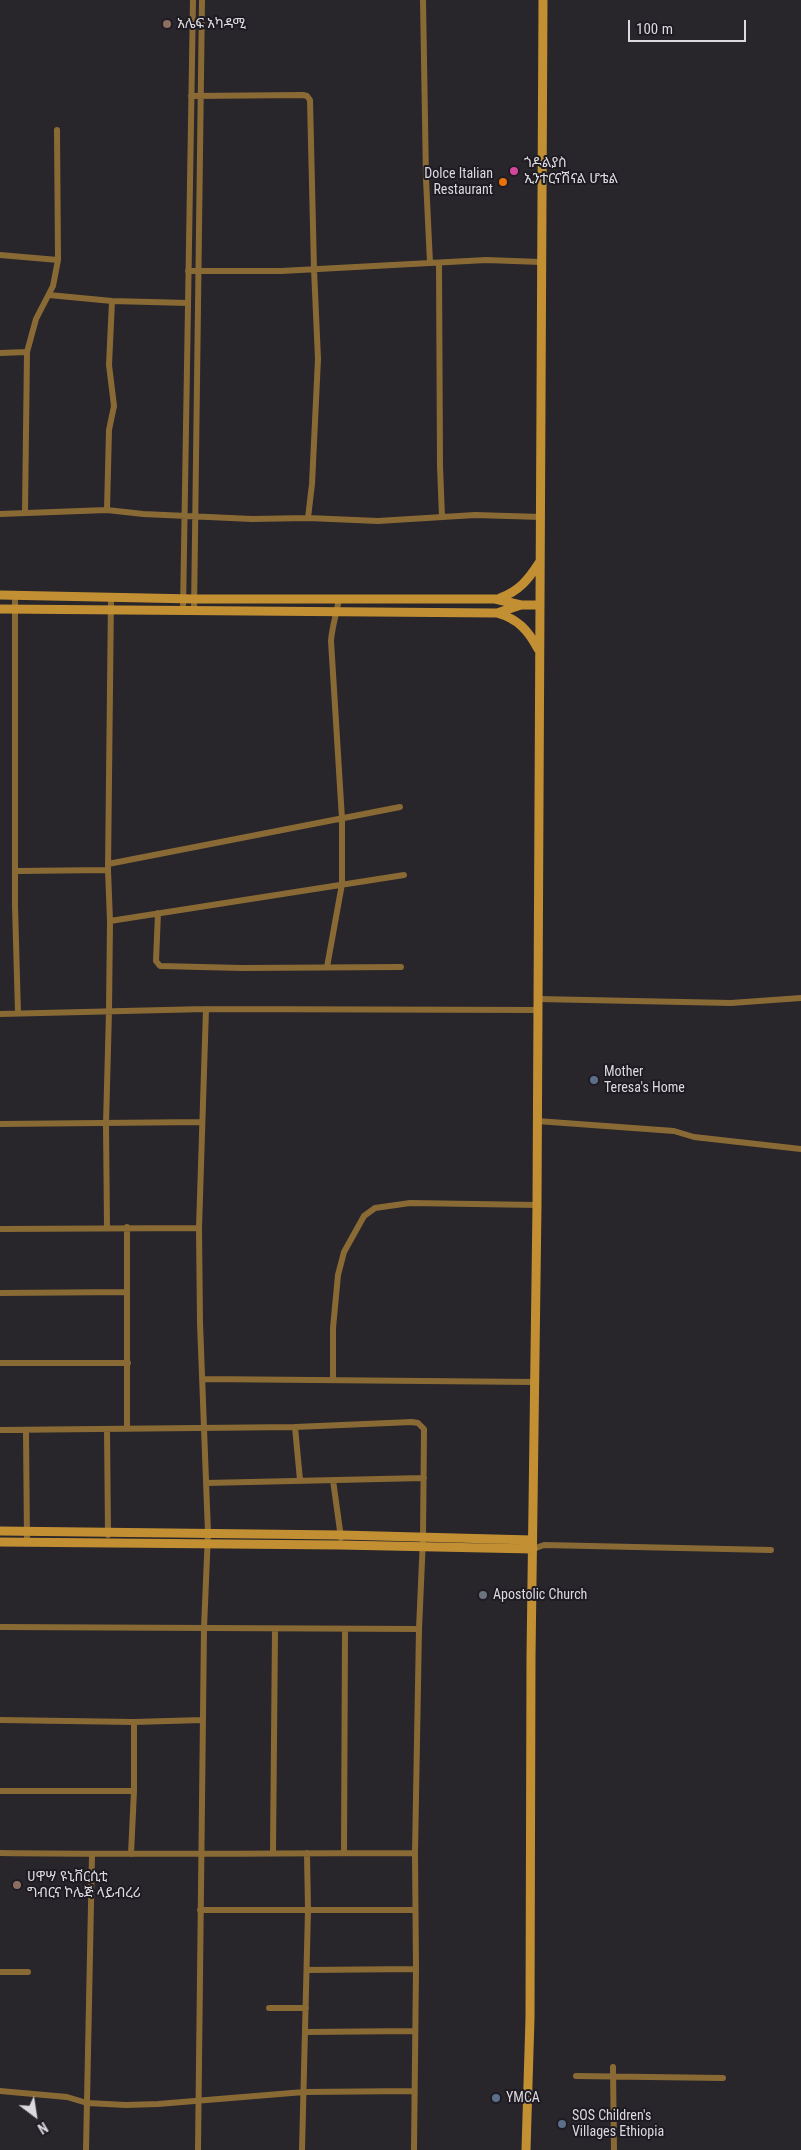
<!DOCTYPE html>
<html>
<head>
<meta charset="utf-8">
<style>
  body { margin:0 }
  #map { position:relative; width:801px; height:2150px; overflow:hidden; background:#28252b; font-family:"Roboto Condensed",sans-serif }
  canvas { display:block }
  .north { position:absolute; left:10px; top:2090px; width:50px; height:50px; -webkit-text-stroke:4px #1e1b22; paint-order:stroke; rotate:149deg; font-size:14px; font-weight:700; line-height:20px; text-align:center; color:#dcdadf }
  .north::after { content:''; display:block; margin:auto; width:18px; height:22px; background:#dcdadf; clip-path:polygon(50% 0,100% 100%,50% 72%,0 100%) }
  .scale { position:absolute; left:628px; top:20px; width:118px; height:22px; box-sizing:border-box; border:2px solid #dcdadf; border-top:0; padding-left:6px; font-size:15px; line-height:18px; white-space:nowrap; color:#dcdadf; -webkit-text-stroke:4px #1e1b22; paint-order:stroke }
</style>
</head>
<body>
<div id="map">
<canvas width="801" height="2150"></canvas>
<div class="north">N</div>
<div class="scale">100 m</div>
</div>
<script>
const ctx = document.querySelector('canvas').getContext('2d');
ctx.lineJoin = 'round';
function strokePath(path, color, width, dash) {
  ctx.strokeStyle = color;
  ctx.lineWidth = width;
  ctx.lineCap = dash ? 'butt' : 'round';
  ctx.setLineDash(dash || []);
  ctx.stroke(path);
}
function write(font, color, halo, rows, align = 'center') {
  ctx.font = font + ' "Roboto Condensed","Noto Sans Ethiopic",sans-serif';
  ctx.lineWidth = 4;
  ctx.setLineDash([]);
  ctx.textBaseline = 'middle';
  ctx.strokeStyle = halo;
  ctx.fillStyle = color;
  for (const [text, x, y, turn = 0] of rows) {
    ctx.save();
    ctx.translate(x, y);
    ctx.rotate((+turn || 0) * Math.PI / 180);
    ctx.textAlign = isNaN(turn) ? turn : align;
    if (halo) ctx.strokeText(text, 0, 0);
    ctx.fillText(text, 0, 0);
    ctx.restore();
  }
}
strokePath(new Path2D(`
  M423,0L426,179L430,263
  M191,96L303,95L307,96L310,100L314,269L318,359L312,484L308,518
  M0,255L58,260
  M439,263L440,466L442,517
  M188,271H281L486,260L541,262
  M49,295L112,301L188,303
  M0,353L27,352
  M107,510L109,430L114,406L109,365L112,301
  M25,512L27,352L36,319L53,286L58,260L57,130
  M0,514L107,510L143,514L252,519L308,518L378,521L475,515L541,517
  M15,595V906L18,1013
  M183,611L193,0
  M194,612L202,0
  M108,864L400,807
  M16,871L108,870
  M158,913L156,961L160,966L242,968L401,967
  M110,921L404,875
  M327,967L342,884V819L331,641C332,626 337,613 339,598
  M538,999L731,1003L801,998
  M0,1014L206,1009L537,1010
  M537,1121L674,1131L694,1137L801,1149
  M0,1124L202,1122
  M107,1227L106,1124L109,1011L110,921L108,870L111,597
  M0,1229L199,1228
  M0,1293L127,1292
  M0,1363H128
  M203,1379L534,1382
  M333,1380V1328L338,1275L344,1252L364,1216L375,1208L410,1203L537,1205
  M295,1427L300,1480
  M127,1428V1227
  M107,1429L108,1535
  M0,1430L295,1427L412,1422L418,1423L424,1429L423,1538L419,1629L415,1853L416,1969L414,2150
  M26,1431L27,1542
  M333,1480L341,1538
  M206,1483L424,1478
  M533,1549L544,1545L771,1550
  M0,1627L419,1629
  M0,1720L134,1722L202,1720
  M0,1791H134
  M273,1852L275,1629
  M0,1853C138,1855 277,1853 415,1853
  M344,1853L345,1629
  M131,1854L134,1791V1722
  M200,1910H415
  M307,1970L416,1969
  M0,1972H28
  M269,2008H306
  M305,2032L414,2031
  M613,2067L614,2150
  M576,2076L723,2078
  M0,2091L67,2097L87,2103L126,2105L158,2104L304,2092L413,2091
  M86,2150L92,1855
  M198,2150L204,1628L208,1533L200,1323L199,1228L206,1009
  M302,2150L308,1910L307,1853`), '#896a35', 6);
strokePath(new Path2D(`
  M0,595L195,599H495L521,605H540
  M500,598C519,591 528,580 539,563
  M0,609L497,613L521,605
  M497,613C518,619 528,630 538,649
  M0,1531L341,1535L532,1540
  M0,1542L340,1545L533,1549
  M526,2150L530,2018L531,1656L537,1205L543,0`), '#c29033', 9);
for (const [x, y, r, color] of [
  [167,24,5,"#8d6e63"],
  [514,171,5,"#d1479c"],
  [503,182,5,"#e8710a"],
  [594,1080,5,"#5c6f8a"],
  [483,1595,5,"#6b7280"],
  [17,1885,5,"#8d6e63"],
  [496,2098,5,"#5c6f8a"],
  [562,2124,5,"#5c6f8a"]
]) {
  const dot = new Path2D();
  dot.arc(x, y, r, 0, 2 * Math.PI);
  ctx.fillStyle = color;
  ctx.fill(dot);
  strokePath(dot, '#1e1b22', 2);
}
write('14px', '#dcdadf', '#1e1b22', [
  ["አሌፍ አካዳሚ",177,24],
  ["ጎዶልያስ",524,163],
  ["ኢንተርናሽናል ሆቴል",524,179],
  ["Dolce Italian",493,174,"right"],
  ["Restaurant",493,190,"right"],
  ["Mother",604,1072],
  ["Teresa's Home",604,1088],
  ["Apostolic Church",493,1595],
  ["ሀዋሣ ዩኒቨርሲቲ",27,1877],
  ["ግብርና ኮሌጅ ላይብረሪ",27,1893],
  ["YMCA",506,2098],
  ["SOS Children's",572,2116],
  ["Villages Ethiopia",572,2132]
], 'left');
</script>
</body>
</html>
